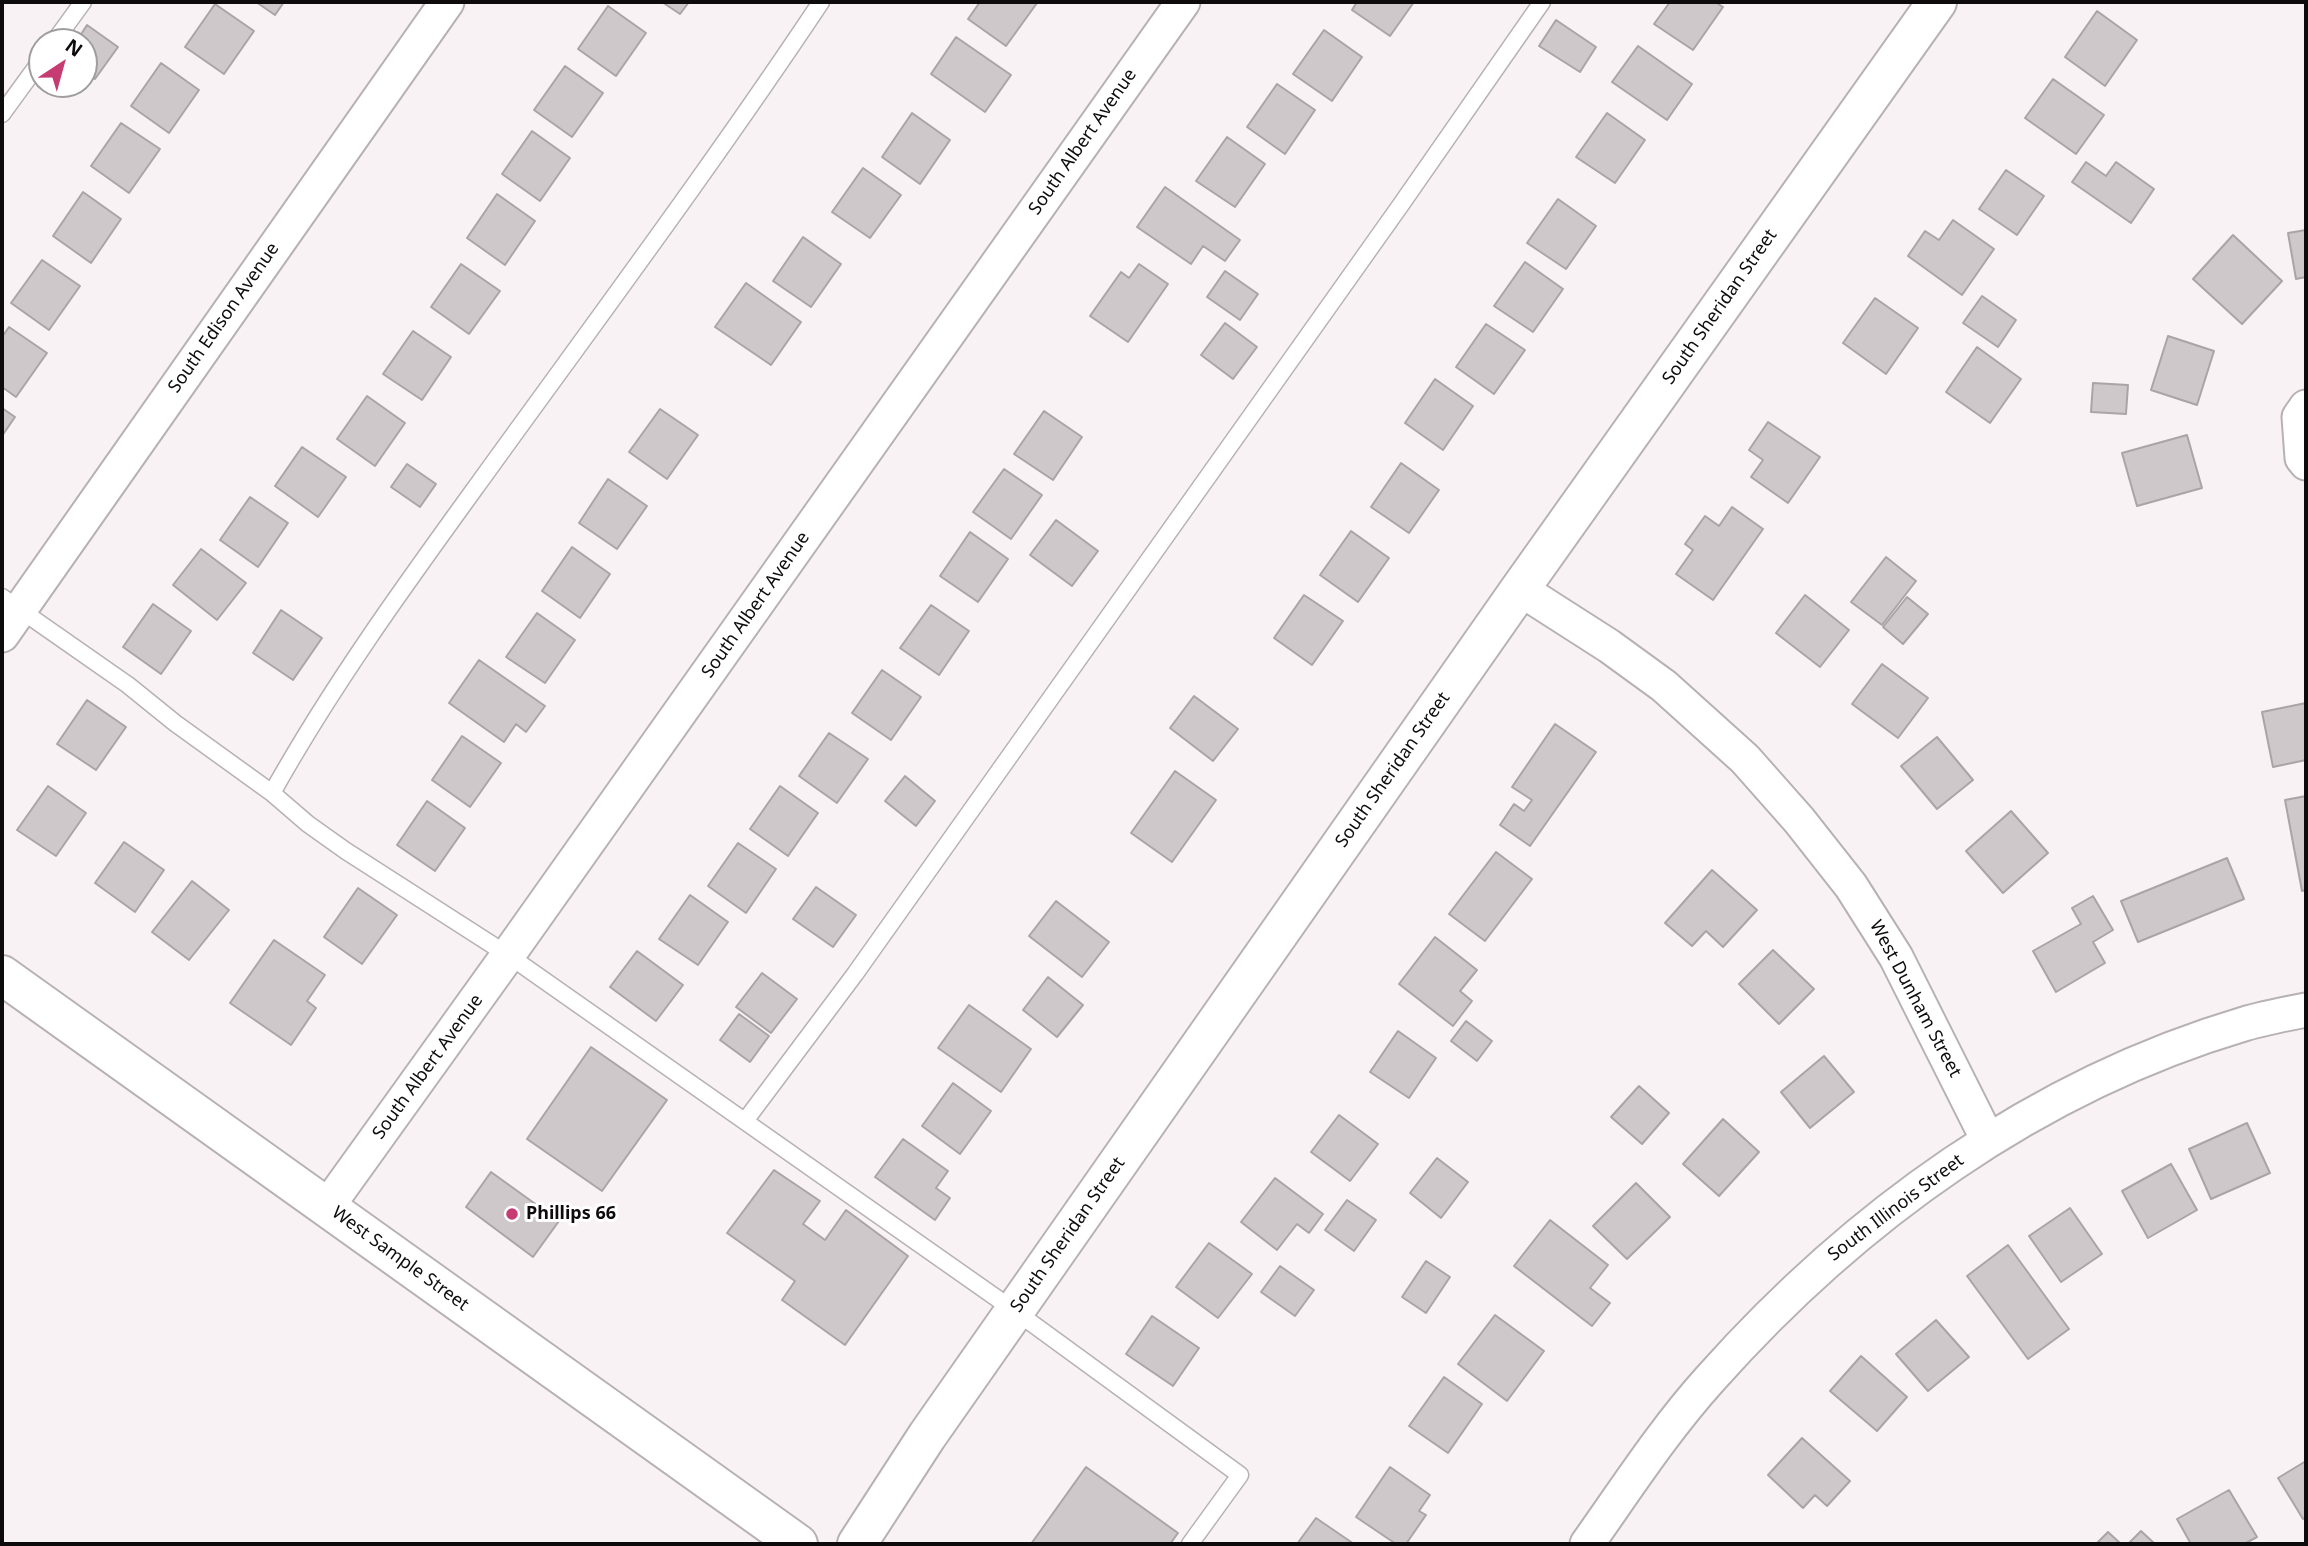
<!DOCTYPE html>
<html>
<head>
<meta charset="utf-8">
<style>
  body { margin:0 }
  #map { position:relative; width:2308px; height:1546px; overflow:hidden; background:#f9f2f4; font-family:"Noto Sans",sans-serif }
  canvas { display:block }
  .frame { position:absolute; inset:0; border:4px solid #0e0b0c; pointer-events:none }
  .north { position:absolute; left:28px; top:28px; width:70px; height:70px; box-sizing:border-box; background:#fff; border:2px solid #9f9d9e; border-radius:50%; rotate:36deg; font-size:19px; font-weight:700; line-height:28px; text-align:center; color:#0e0b0c }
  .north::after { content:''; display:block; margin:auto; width:24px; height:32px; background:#c53b72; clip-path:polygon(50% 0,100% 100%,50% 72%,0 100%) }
</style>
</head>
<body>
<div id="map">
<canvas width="2308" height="1546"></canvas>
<div class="frame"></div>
<div class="north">N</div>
</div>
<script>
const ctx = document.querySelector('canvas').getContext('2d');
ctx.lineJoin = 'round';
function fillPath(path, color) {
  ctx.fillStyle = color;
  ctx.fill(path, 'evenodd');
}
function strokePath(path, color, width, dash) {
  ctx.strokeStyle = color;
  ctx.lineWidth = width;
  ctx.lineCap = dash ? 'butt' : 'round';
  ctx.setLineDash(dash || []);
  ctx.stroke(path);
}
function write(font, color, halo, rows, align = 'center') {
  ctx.font = font + ' "Noto Sans",sans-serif';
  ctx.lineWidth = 6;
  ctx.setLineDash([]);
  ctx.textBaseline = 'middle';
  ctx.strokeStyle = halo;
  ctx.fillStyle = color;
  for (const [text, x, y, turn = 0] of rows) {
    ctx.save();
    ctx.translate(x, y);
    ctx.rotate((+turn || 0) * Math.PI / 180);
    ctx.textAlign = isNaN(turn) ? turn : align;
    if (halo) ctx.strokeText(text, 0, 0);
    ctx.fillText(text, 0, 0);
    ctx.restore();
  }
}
const building = new Path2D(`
  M256,2H284L275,15Z
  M662,2H689L680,14Z
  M980,2H1036L1037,3L1006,46L968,19Z
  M1357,2H1414L1390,36L1352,10Z
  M1670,2H1715L1723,7L1693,50L1654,24Z
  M215,4L254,31L224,74L185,47Z
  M608,6L646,33L616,76L578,49Z
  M2097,11L2137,40L2105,86L2065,57Z
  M1556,20L1596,47L1580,72L1539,46Z
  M87,25L118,47L95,79L84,71V42H76Z
  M1324,30L1362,57L1332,101L1293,74Z
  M956,37L1011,75L985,112L931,74Z
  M1638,46L1692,84L1667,120L1612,82Z
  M161,63L199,90L169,133L131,106Z
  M565,66L603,93L572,137L534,110Z
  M2053,79L2104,115L2076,154L2025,118Z
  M1277,84L1315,110L1285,154L1247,127Z
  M912,113L950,140L920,184L882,157Z
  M1607,113L1645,140L1615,183L1576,157Z
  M121,123L160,149L129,193L91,166Z
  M532,131L570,158L540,201L502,174Z
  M1227,137L1265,164L1235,207L1196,181Z
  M2086,162L2106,176L2116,162L2154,189L2131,223L2072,182Z
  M863,168L901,195L870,238L832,212Z
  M2006,170L2044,196L2017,235L1979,209Z
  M1165,187L1240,240L1225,261L1203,246L1191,264L1137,227Z
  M83,192L121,219L91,263L53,236Z
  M497,194L535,221L505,265L467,238Z
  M1558,199L1596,226L1566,269L1527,243Z
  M1953,220L1994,249L1962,295L1908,256L1925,231L1939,240Z
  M2306,230V277L2296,279L2288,233Z
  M2233,235L2282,281L2242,324L2193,279Z
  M803,237L841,264L811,307L773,281Z
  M42,260L80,286L49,330L11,303Z
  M1525,262L1563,289L1533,332L1494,306Z
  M461,264L500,291L469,334L431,307Z
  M1139,264L1168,284L1128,342L1090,316L1121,272L1129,278Z
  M1225,271L1258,294L1240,320L1207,297Z
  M746,283L801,322L771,365L715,327Z
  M1982,296L2016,320L1998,347L1963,323Z
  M1875,298L1918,328L1886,374L1843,343Z
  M1225,323L1257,347L1233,379L1201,355Z
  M1486,324L1525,350L1494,394L1456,367Z
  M9,327L47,353L16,397L2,387V337Z
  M413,331L451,357L422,400L383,374Z
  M2168,336L2214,351L2197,405L2151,390Z
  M1977,347L2021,379L1990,423L1946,392Z
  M1435,379L1473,406L1443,450L1405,423Z
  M2093,383L2128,385L2126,414L2091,412Z
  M367,396L405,423L375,466L337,439Z
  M2,408L15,417L2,436Z
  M660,409L698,435L667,479L629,452Z
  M1044,411L1082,437L1053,480L1014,454Z
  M1768,422L1820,457L1788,503L1751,477L1763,460L1749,450Z
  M2187,435L2202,488L2137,506L2122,453Z
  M302,447L346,477L318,517L275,486Z
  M1401,463L1439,490L1409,533L1371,507Z
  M407,464L436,484L420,507L391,487Z
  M1004,469L1042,495L1011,539L973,512Z
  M608,479L647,506L617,549L579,523Z
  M250,497L288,523L258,567L220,540Z
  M1732,507L1763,529L1713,600L1676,574L1693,550L1685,544L1705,516L1719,526Z
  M1056,520L1098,551L1072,586L1030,555Z
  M1351,531L1389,558L1358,602L1320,575Z
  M970,532L1008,559L978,602L940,576Z
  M572,547L610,574L580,618L542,591Z
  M201,549L246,583L217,620L173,585Z
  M1886,557L1916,581L1882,625L1851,602Z
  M1304,595L1343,621L1312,665L1274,638Z
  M1805,595L1849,630L1820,667L1776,633Z
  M1907,597L1928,614L1903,644L1883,627Z
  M153,604L191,631L161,674L123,647Z
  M931,605L969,631L939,675L900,648Z
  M281,610L322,638L293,680L253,653Z
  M537,613L575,640L545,683L506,657Z
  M479,660L545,706L526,732L516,724L504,742L449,703Z
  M1882,664L1928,698L1898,738L1852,704Z
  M882,670L921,697L891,740L852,713Z
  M1194,696L1238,729L1213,761L1170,728Z
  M87,700L126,727L96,770L57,744Z
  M2306,703V760L2273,767L2262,712Z
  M1555,724L1596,752L1530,846L1500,825L1514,804L1524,811L1532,800L1512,787Z
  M829,733L868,759L837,803L799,776Z
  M462,736L501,763L470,807L432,780Z
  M1937,737L1973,780L1937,809L1901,766Z
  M1175,771L1216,800L1172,862L1131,833Z
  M905,776L935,801L916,826L885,801Z
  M48,786L86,813L56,856L17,830Z
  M780,786L818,813L788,856L750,829Z
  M2306,796V890L2302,891L2285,800Z
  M427,801L465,828L435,871L397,845Z
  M2011,811L2048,853L2003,893L1966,851Z
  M124,842L164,870L135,912L95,883Z
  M738,843L776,869L746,913L708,886Z
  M1496,852L1532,879L1485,941L1449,914Z
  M2227,858L2244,899L2138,942L2121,901Z
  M1712,870L1757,910L1723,947L1706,931L1692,946L1665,923Z
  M192,881L229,910L189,960L152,932Z
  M816,887L856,915L833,947L793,919Z
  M358,888L397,915L362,964L324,937Z
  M690,895L728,922L698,965L659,939Z
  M2093,896L2113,930L2093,942L2105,963L2056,992L2033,951L2081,924L2072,908Z
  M1056,901L1109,942L1082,977L1029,936Z
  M1435,937L1477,970L1460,991L1472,1001L1453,1026L1399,984Z
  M274,940L325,975L307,1001L316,1008L291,1045L230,1003Z
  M1773,950L1814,989L1779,1024L1739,984Z
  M637,951L683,985L656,1021L610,987Z
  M762,973L797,999L771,1033L736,1007Z
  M1048,977L1083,1005L1057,1037L1023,1010Z
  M969,1005L1031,1049L1001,1092L938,1048Z
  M739,1014L769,1036L750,1062L720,1040Z
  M1466,1021L1492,1041L1477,1061L1451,1041Z
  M1398,1031L1436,1058L1409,1098L1370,1072Z
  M591,1047L667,1100L602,1191L527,1139Z
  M1824,1056L1854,1092L1810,1128L1781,1092Z
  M953,1083L991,1111L960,1154L922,1126Z
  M1639,1086L1669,1113L1642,1144L1611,1117Z
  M1339,1115L1378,1144L1350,1181L1311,1152Z
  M1723,1119L1759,1152L1719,1196L1683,1164Z
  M2247,1123L2270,1173L2211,1199L2189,1149Z
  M903,1139L948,1171L936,1188L950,1198L935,1220L875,1177Z
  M1437,1158L1468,1182L1441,1218L1410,1193Z
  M2171,1164L2197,1210L2148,1238L2122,1191Z
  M774,1170L820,1201L803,1224L825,1240L846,1210L908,1256L845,1345L782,1300L795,1281L727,1233Z
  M491,1172L559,1221L533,1257L466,1207Z
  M1275,1178L1323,1214L1309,1233L1297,1224L1277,1250L1241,1222Z
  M1636,1183L1670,1217L1627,1259L1593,1226Z
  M1347,1200L1376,1220L1354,1251L1325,1230Z
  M2070,1208L2102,1254L2061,1282L2029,1236Z
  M1550,1220L1608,1265L1590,1288L1610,1303L1592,1326L1514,1266Z
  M1209,1243L1252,1274L1218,1318L1176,1287Z
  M2008,1245L2069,1329L2028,1359L1967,1276Z
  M1426,1261L1450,1277L1426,1313L1402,1297Z
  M1280,1266L1314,1290L1295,1316L1261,1292Z
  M1495,1315L1544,1351L1507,1401L1458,1364Z
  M1152,1316L1199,1348L1173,1386L1126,1354Z
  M1936,1320L1969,1357L1928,1391L1896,1354Z
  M1861,1356L1907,1397L1877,1431L1830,1391Z
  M1444,1377L1482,1404L1448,1453L1409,1426Z
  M1802,1438L1850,1481L1827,1506L1815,1495L1803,1508L1768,1475Z
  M2306,1461V1517L2303,1519L2278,1478Z
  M1086,1467L1178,1533L1170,1544H1031Z
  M1390,1467L1430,1495L1419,1511L1426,1515L1406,1544H1396L1356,1517Z
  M2229,1490L2257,1537L2244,1544H2191L2177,1519Z
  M1316,1518L1354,1544H1297Z
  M2141,1531L2155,1544H2128Z
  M2108,1532L2121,1544H2096Z`);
fillPath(building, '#cfc8ca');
strokePath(building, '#aba4a6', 2);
const lane = new Path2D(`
  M54,42L83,2
  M2,114L42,59
  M2,597L128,685L175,723L272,793L308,824L346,851L508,955L1015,1311L1240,1475L1190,1544
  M272,793C339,673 422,562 502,451C610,302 719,155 821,2
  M745,1121L855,974L1400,206L1542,2`);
const street = new Path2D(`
  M2306,407L2299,417L2302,458L2306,463
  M1520,589L1609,646L1664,686L1745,759L1799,820L1851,886L1896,957L1988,1140
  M2,635L447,2
  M327,1207L508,955L1183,2
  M1587,1544C1626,1489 1664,1430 1710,1379C1854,1217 2035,1086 2244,1024C2264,1018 2286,1014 2306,1010`);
const secondary = new Path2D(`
  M2,975L798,1544
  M857,1544L927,1436L1520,589L1937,2`);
strokePath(lane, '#b8b1b3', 19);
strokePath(street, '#b8b1b3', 37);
strokePath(secondary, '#b8b1b3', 42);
strokePath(lane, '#fff', 16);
strokePath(street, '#fff', 33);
strokePath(secondary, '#fff', 38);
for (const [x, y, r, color] of [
  [512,1214,7,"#c53b72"]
]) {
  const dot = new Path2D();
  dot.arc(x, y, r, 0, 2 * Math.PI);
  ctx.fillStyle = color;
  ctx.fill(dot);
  strokePath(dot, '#fff', 2.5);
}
write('18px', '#0e0b0c', '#fff', [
  ["South Albert Avenue",1083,142,-55],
  ["South Sheridan Street",1720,307,-55],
  ["South Edison Avenue",224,318,-55],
  ["South Albert Avenue",756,605,-55],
  ["South Sheridan Street",1393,770,-55],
  ["West Dunham Street",1915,999,62],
  ["South Albert Avenue",428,1067,-54],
  ["South Illinois Street",1896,1208,-37],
  ["South Sheridan Street",1068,1235,-55],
  ["West Sample Street",400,1259,36]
]);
write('bold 18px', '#0e0b0c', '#fff', [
  ["Phillips 66",526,1214]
], 'left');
</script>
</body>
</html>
